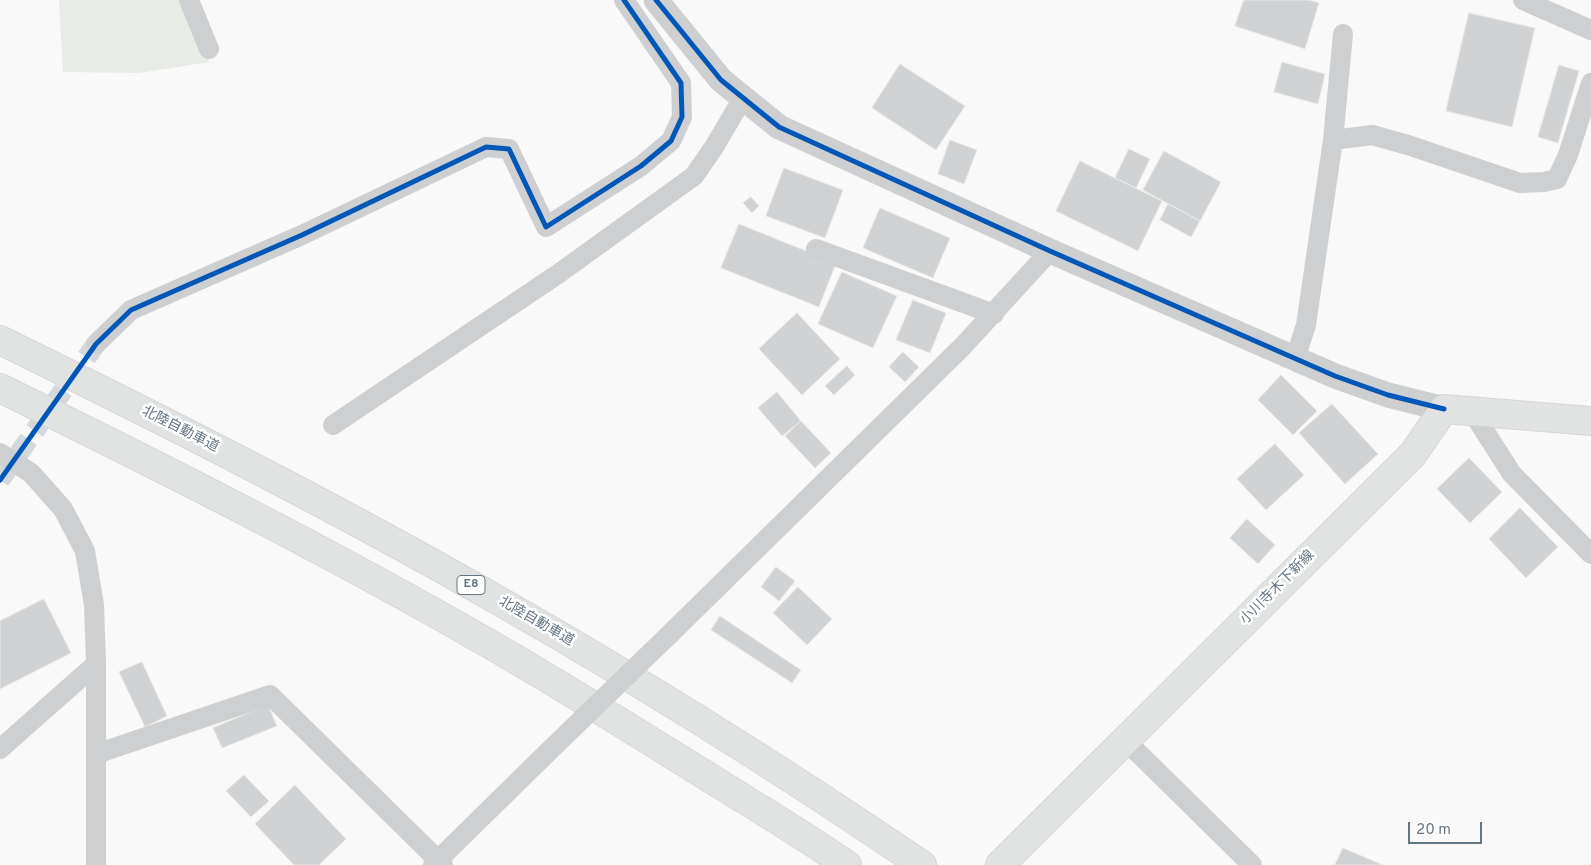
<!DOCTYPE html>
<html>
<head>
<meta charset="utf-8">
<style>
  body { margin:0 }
  #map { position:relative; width:1591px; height:865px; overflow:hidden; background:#f9f9f9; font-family:Overpass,sans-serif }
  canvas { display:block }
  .scale { position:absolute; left:1408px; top:822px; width:74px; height:22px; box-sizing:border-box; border:2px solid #657683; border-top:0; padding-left:6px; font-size:15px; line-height:18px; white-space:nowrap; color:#657683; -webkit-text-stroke:4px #fff; paint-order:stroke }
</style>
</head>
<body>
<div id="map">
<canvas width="1591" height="865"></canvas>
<div class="scale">20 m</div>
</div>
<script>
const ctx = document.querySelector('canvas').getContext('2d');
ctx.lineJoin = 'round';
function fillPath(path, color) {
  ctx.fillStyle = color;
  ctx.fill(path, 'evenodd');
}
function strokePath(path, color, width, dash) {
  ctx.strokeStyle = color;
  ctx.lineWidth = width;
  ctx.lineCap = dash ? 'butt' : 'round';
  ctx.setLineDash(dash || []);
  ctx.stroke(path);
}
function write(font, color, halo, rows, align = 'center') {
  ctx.font = font + ' Overpass,"Noto Sans JP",sans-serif';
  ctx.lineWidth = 5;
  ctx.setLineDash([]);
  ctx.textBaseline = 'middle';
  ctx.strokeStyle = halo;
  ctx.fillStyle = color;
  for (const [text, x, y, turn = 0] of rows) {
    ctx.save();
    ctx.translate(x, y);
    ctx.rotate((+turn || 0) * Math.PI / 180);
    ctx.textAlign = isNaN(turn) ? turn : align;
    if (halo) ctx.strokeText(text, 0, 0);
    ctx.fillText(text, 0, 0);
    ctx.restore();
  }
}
fillPath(new Path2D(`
  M59,0H183L209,62L139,73L63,72Z`), '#e8ebe6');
const building = new Path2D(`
  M1244,0H1309L1319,3L1305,49L1235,26Z
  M1469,13L1535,28L1512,127L1446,111Z
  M1282,62L1325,74L1318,104L1274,92Z
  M900,64L965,106L936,150L872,108Z
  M1559,65L1579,71L1558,143L1538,137Z
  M950,140L977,150L964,184L938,174Z
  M1129,149L1150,159L1136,188L1115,178Z
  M1164,151L1221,182L1200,221L1143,190Z
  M1080,161L1162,201L1138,251L1056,211Z
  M784,168L843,190L825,238L766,216Z
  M751,197L759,206L752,213L743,203Z
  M1168,204L1200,221L1191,237L1160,220Z
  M880,208L950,238L933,278L863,248Z
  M739,224L836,263L819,307L721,268Z
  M842,272L897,296L873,348L818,324Z
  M913,300L946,313L930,353L896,340Z
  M797,313L840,359L802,395L759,349Z
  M903,352L919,367L905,382L889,367Z
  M847,366L855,375L834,395L825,386Z
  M1281,375L1317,411L1293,435L1258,400Z
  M777,392L801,421L782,436L758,408Z
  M1332,404L1378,454L1345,484L1299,433Z
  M801,421L831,453L815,468L785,436Z
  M1275,444L1304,475L1266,510L1237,479Z
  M1469,458L1502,492L1470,523L1437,489Z
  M1520,508L1558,547L1526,578L1489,539Z
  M1247,519L1275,545L1258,564L1230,538Z
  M776,567L795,581L779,601L761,587Z
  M798,587L832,619L807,645L773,613Z
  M44,599L71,653L0,689V621Z
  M720,616L801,670L792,683L711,630Z
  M142,662L167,716L145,727L119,672Z
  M268,705L277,726L222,748L213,728Z
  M244,775L269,801L251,817L226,791Z
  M295,785L346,839L319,865H294L255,824Z
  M1343,848L1383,865H1335Z`);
fillPath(building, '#d0d2d3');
strokePath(building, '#e8e8e8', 1);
strokePath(new Path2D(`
  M0,480L96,344`), '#d4d8dc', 20, [20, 10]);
const secondary = new Path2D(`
  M1000,865L1413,454L1444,409L1591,421`);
const motorway = new Path2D(`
  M0,340C169,423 337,508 501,602C645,684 785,772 922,865
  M0,388C159,466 318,546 472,634C543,674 612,717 681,760C737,795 793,828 847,865`);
strokePath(secondary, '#d5d6d7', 30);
strokePath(motorway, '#d5d6d6', 30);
strokePath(new Path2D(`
  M189,0L209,49
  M1523,0L1591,30
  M1333,140L1343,34
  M816,249L994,314
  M96,344L131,310L302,235L486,147L509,149L546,227L641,166L671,141L682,117L681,83L624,0
  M1295,359L1306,325L1333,140L1372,135L1408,145L1520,183L1544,182L1557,179L1568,155L1591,83
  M1471,410L1512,474L1591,554
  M333,425L558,274L694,176L714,147L743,98
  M0,453L31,473L63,509L85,551L94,605L96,664V865
  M671,633L963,346L1050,251
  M1125,740L1252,865
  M0,749L96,664
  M96,754L270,695L443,865
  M433,865L547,753`), '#cecfd0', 20);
strokePath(new Path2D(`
  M656,0L721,80L779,127L1050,251L1335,376L1388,395L1444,409`), '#cecfd0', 25);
strokePath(secondary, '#e1e2e2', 28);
strokePath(motorway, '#e1e2e2', 28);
strokePath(new Path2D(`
  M547,753L671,633`), '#cecfd0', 20);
strokePath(new Path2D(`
  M656,0L721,80L779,127L1050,251L1335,376L1388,395L1444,409
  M0,480L96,344L131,310L302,235L486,147L509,149L546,227L641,166L671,141L682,117L681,83L624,0`), '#0057b8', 5);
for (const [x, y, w] of [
  [471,585,28]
]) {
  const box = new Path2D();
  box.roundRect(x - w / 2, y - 9.5, w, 19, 4);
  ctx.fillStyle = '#fff';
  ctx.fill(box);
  strokePath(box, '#657683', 1);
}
write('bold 12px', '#657683', null, [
  ["E8",471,585]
]);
write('14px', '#657683', '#fff', [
  ["北陸自動車道",180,430,27],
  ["小川寺木下新線",1278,588,-45],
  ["北陸自動車道",536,622,30]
]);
</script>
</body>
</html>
